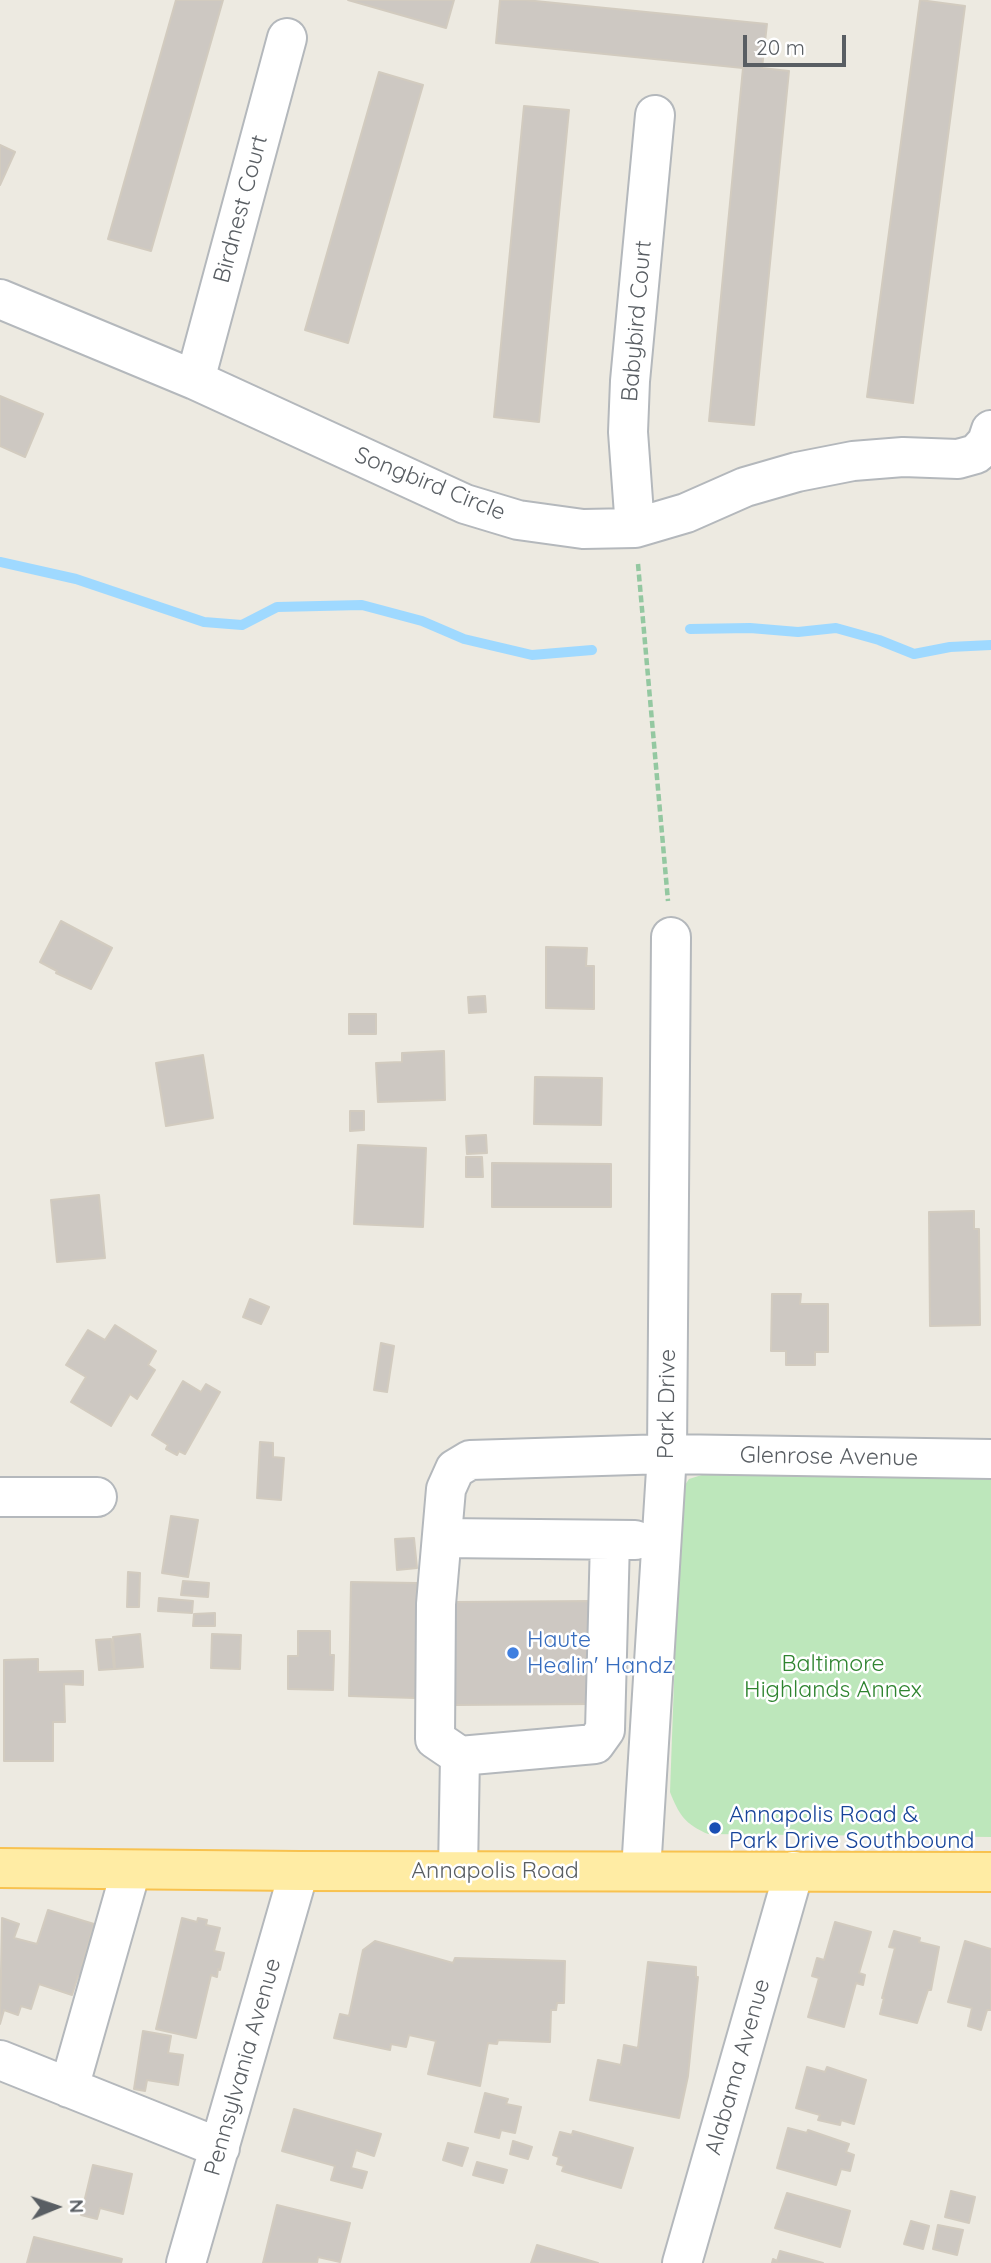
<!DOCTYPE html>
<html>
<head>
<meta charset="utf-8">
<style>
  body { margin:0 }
  #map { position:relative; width:991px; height:2263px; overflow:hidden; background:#edeae1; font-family:Quicksand,sans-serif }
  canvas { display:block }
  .north { position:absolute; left:21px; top:2172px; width:70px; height:70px; -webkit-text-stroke:5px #fff; paint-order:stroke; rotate:88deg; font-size:19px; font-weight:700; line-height:28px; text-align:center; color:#595e63 }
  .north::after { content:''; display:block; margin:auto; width:24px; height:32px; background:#595e63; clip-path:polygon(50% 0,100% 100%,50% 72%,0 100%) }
  .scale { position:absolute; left:743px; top:35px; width:103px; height:32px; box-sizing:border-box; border:4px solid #595e63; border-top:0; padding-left:9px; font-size:21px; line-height:24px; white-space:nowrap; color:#595e63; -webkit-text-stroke:5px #fff; paint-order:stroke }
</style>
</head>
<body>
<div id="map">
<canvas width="991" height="2263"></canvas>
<div class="north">N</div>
<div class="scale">20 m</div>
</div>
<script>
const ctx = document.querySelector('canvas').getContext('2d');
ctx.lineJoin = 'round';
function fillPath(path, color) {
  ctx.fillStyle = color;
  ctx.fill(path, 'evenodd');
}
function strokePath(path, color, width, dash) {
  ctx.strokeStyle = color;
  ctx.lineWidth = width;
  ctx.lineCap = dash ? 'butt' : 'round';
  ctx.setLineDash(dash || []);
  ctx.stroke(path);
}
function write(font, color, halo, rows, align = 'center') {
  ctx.font = font + ' Quicksand,sans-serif';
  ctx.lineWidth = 5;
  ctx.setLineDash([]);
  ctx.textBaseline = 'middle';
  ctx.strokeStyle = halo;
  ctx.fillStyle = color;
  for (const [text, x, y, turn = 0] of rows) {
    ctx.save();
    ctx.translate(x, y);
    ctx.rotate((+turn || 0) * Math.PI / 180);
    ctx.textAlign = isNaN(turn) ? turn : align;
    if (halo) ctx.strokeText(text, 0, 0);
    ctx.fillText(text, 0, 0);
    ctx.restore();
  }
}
fillPath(new Path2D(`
  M708,1473L991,1479V1837L708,1834C685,1824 679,1815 670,1792L681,1491L689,1479Z`), '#bde7bb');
strokePath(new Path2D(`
  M0,562L76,579L204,622L242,625L277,607L362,605L422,621L464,639L532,655L592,650
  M690,629L750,628L798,632L836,628L879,640L914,654L950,647L991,645`), '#9fd9ff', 10);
const building = new Path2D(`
  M176,0H223L151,251L108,239Z
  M348,0H454L446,28Z
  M500,0H525L767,24L762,68L789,71L754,425L709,421L743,68L496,43Z
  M920,0L965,6L913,403L867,397Z
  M379,72L423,85L348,343L305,330Z
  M524,106L569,110L539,422L494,417Z
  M0,145L15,152L0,185Z
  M0,396L43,414L25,457L0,446Z
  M61,921L112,948L91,989L56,973L57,971L40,962Z
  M546,947L587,948L586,966H594V1009L546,1008Z
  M485,996L486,1012L469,1013L468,997Z
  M349,1014H376V1034H349Z
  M444,1051L445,1100L378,1102L376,1063L402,1062V1053Z
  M203,1055L213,1118L166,1126L156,1063Z
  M535,1077L602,1078L601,1125L534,1124Z
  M350,1111H364V1130L350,1131Z
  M486,1135L487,1153L467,1154L466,1136Z
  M358,1145L426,1148L423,1227L354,1224Z
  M466,1157H482L483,1177H466Z
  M492,1163L611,1164V1207H492Z
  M99,1195L105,1258L57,1262L51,1200Z
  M974,1211V1229H979L980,1325L930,1326L929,1212Z
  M772,1294H801L800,1304H828V1352H815V1365H786V1351H771Z
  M250,1299L269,1307L261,1324L243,1317Z
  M115,1325L156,1351L148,1365L155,1370L137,1399L130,1394L111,1426L71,1402L86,1377L66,1365L88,1330L105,1340Z
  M381,1343L394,1346L387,1392L374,1390Z
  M183,1381L201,1392L206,1384L220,1392L185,1454L179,1451L177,1455L166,1449L168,1445L152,1435Z
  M260,1442L273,1443V1457L284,1458L281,1500L257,1498Z
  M171,1516L198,1520L188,1577L162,1573Z
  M414,1538L417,1568L397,1570L395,1539Z
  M128,1572L140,1573L139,1607H127Z
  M183,1581L209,1583L208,1597L181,1595Z
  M351,1582L417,1583L415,1698L349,1696Z
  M159,1598L193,1601L192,1613L158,1611Z
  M593,1601V1704L455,1705V1602Z
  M215,1613V1626H193L194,1614Z
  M298,1631H330V1655H334L333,1690L288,1689V1656H298Z
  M140,1634L143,1667L115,1669L113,1637Z
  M212,1634L241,1635L240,1669L211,1668Z
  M111,1639L114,1669L99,1670L96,1640Z
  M38,1659V1672L83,1671V1685L64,1684L65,1722H53V1761H4V1660Z
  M48,1910L94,1924L82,1965L91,1967L87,1979L78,1976L72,1995L39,1984L31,2009L21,2006L18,2015L4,2010L0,2024L2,1918L19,1924L14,1938L37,1944Z
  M182,1918L197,1922L198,1918L207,1920L206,1925L220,1928L214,1951L224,1953L220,1970L218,1969L217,1977L211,1975L196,2038L156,2029Z
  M835,1922L871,1932L859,1973L865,1975L863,1985L856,1983L844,2027L808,2017L819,1978L812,1976L817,1958L824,1960Z
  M894,1931L920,1938L919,1942L939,1947L931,1990H928L917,2023L880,2014L884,1998H882L895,1948L889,1947Z
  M375,1941L453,1963L455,1958L565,1961L564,2003H557L556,2010H551L550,2042L498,2040L497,2044L488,2043L480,2086L428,2074L436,2041L409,2035L406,2047L391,2044L390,2050L334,2038L340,2014L349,2016L363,1950Z
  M965,1941L991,1949V2010H987L981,2030L968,2026L972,2008L948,2002Z
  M648,1962L696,1967V1977H698L688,2076L679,2118L590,2100L598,2060L621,2065L624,2045L638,2048Z
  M143,2031L171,2036L168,2053L183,2055L178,2085L147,2080L145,2091L134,2089Z
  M807,2067L825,2072L827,2067L866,2080L854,2124L841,2120L840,2125L818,2120L820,2115L796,2108Z
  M485,2093L508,2099L506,2104L521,2107L515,2133L501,2130L499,2138L475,2132Z
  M294,2109L381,2134L374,2156L356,2150L351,2168L367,2172L362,2188L331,2180L335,2166L282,2151Z
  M788,2128L807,2133L808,2130L849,2144L846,2152L854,2155L850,2171L841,2169L836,2185L777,2168Z
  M573,2131L633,2148L621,2188L562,2171L564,2166L557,2164L559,2157L553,2155L560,2132L572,2135Z
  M513,2141L532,2147L528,2159L510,2154Z
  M448,2143L468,2148L462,2166L443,2160Z
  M477,2162L507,2170L503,2183L473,2175Z
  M93,2165L132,2174L123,2214L100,2208L97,2219L81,2215Z
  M951,2191L975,2197L969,2223L945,2217Z
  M787,2193L850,2211L840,2247L775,2228Z
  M277,2205L350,2223L340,2262L318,2257L317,2263H263Z
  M911,2221L929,2226L923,2249L904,2244Z
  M938,2225L963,2230L957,2255L933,2249Z
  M34,2237L122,2259L121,2263H27Z
  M537,2245L598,2263H531Z
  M780,2251L823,2263H772L773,2259L777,2261Z`);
fillPath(building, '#cdc8c2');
strokePath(building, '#d2cbbf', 2);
const minor = new Path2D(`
  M0,299L195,380L465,504L518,520L583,529L635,528L686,513L745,487L797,472L853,461L903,457L958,459L976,454L987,442L991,430
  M195,380L287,38
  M635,528L628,432L630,381L655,115
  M0,1497H97
  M442,1538L635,1540
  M460,1756L595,1744L605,1730L610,1540
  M458,1871L460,1756L435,1739L436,1604L446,1489L455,1469L470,1460L667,1454L991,1459
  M641,1871L667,1454L671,937
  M0,2060L220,2148
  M69,2088L131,1870
  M186,2263L299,1871
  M682,2263L794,1871`);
const major = new Path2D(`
  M0,1868L299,1871L991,1872`);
strokePath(minor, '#b4b8bc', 42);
strokePath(major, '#f8c24f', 42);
strokePath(new Path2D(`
  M638,564L668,901`), '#94c8a1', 4.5, [7, 3.5]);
strokePath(minor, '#fff', 38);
strokePath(major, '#ffeca4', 38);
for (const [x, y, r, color] of [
  [513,1653,7,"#3f7fe0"],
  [715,1828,7,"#1a4fb4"]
]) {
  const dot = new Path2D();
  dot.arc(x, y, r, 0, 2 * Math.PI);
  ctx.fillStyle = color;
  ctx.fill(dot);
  strokePath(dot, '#fff', 2.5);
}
write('23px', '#595e63', '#fff', [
  ["Birdnest Court",241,209,-75],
  ["Babybird Court",637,321,-85],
  ["Songbird Circle",430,484,22],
  ["Park Drive",667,1404,-89],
  ["Glenrose Avenue",829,1457,1],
  ["Annapolis Road",495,1871],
  ["Pennsylvania Avenue",243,2067,-74],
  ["Alabama Avenue",738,2067,-74]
]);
write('23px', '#366cbe', '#fff', [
  ["Haute",527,1640],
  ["Healin' Handz",527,1666]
], 'left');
write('23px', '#2f8430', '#fff', [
  ["Baltimore",833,1664],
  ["Highlands Annex",833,1690]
]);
write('23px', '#164399', '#fff', [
  ["Annapolis Road &",729,1815],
  ["Park Drive Southbound",729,1841]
], 'left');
</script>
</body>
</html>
